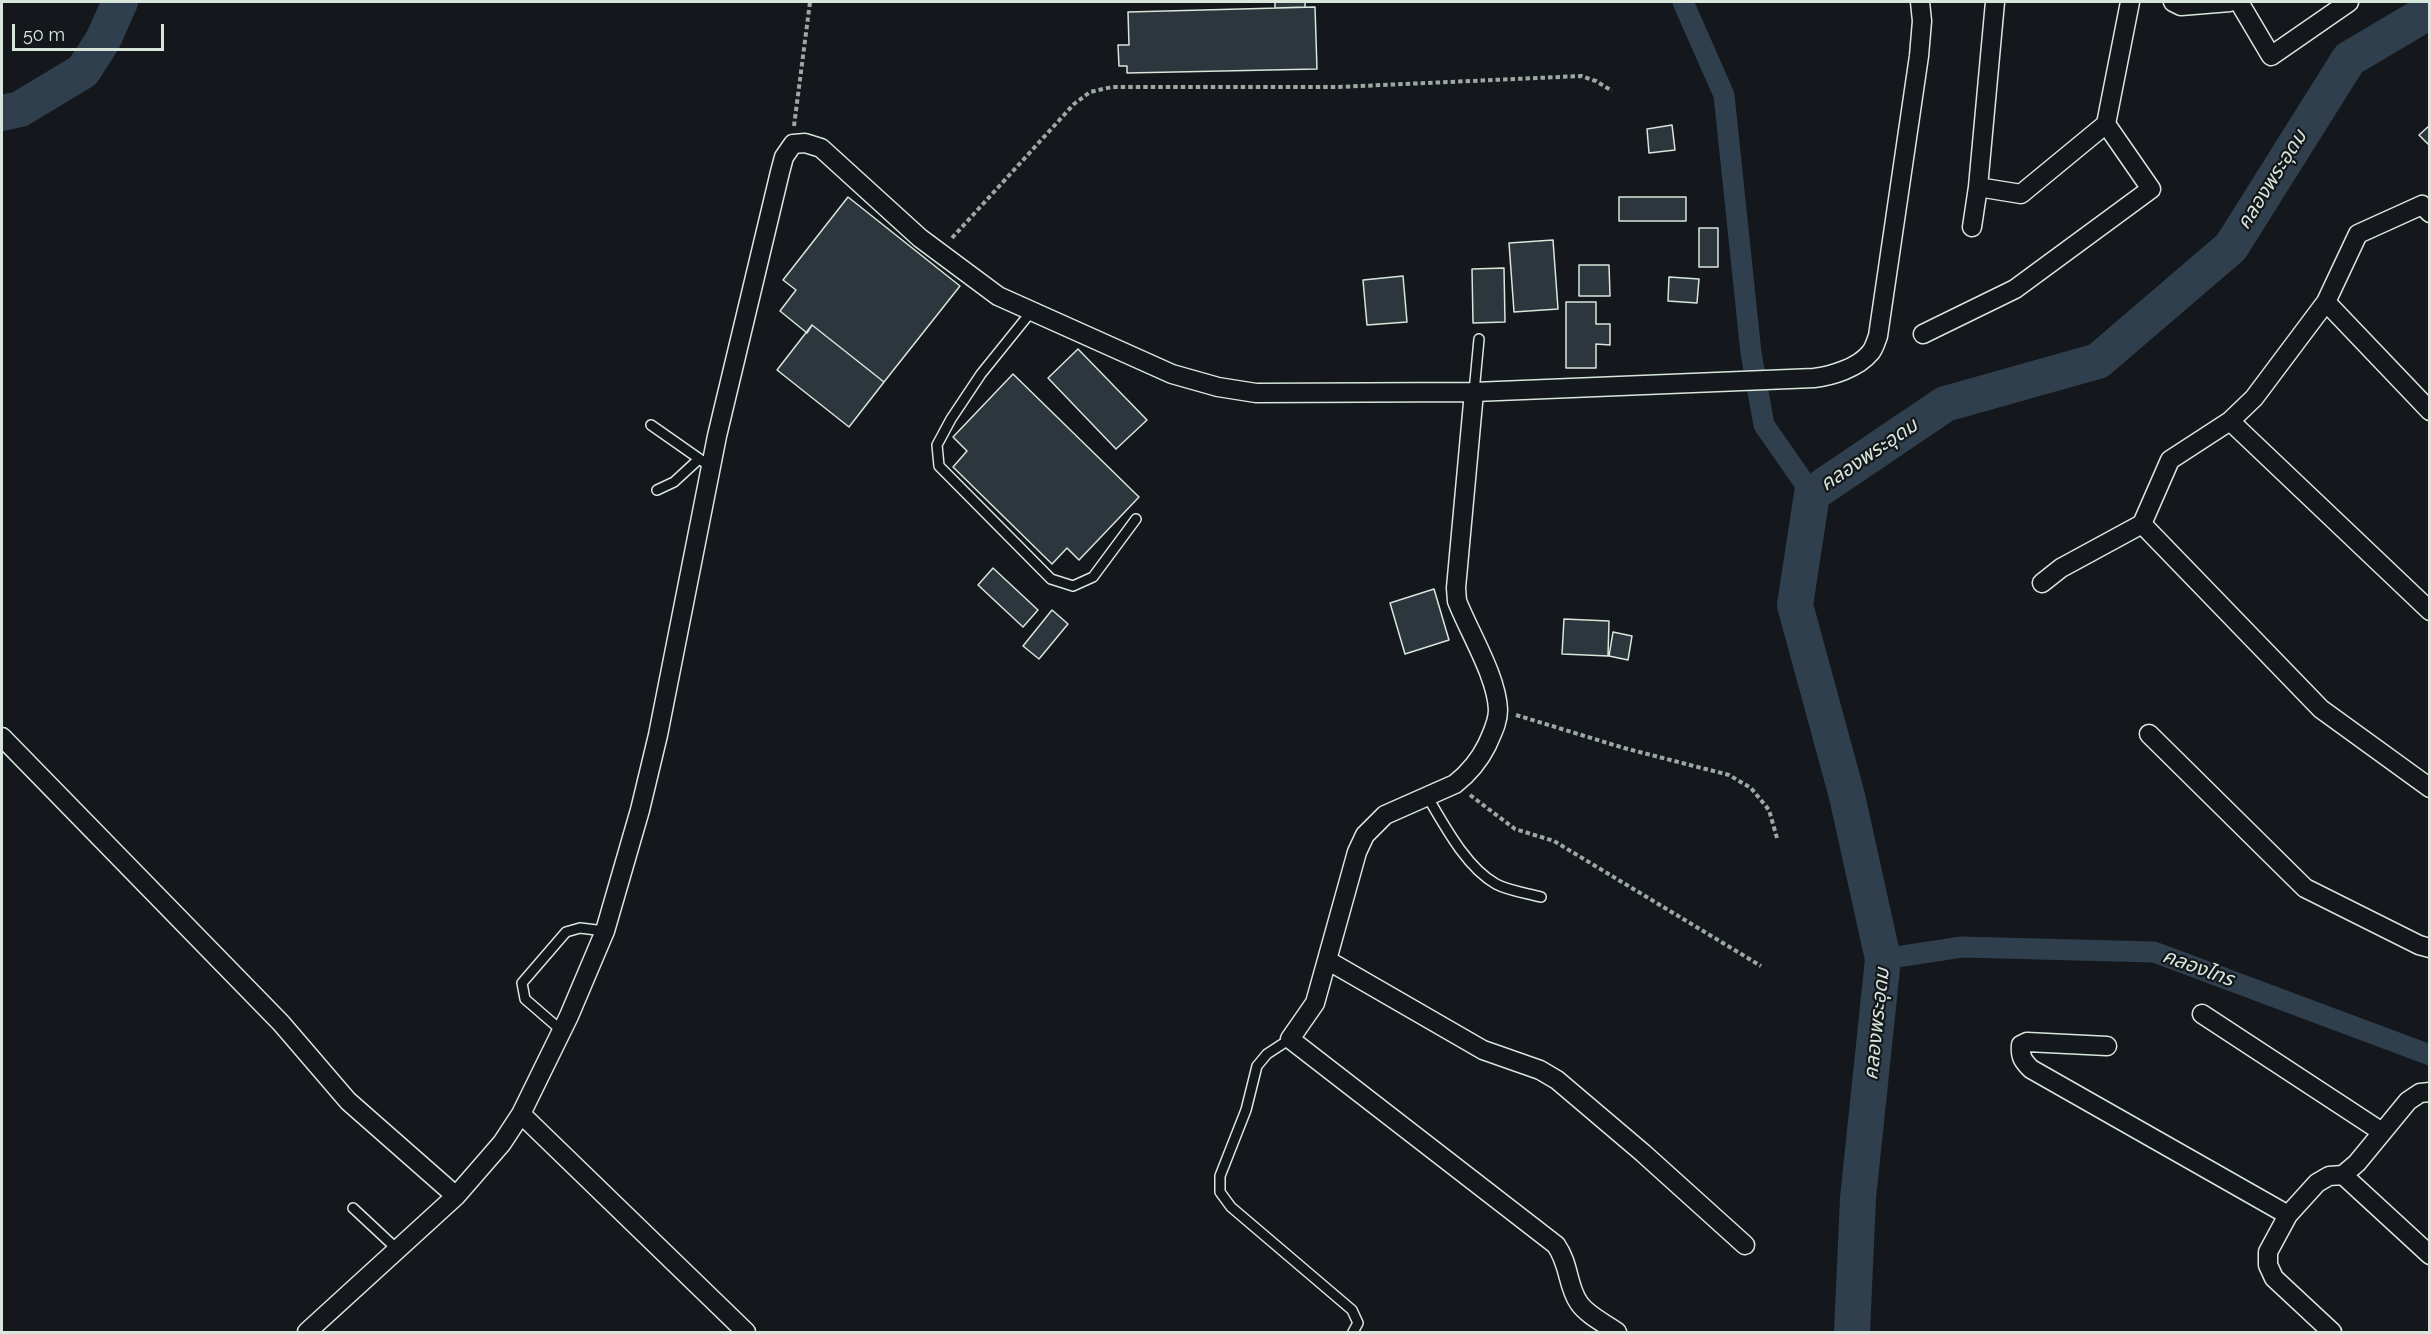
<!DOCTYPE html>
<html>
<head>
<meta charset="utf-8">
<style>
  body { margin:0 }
  #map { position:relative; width:2431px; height:1334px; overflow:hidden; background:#14181c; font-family:Raleway,sans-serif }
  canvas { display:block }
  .frame { position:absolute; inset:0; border:3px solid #d8e6dc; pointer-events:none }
  .scale { position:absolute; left:12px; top:24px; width:152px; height:27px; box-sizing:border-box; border:3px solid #d8e6dc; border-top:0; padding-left:8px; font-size:18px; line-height:21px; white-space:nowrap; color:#d8e6dc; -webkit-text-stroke:4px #14181c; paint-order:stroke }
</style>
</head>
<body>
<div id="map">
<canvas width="2431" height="1334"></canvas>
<div class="frame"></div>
<div class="scale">50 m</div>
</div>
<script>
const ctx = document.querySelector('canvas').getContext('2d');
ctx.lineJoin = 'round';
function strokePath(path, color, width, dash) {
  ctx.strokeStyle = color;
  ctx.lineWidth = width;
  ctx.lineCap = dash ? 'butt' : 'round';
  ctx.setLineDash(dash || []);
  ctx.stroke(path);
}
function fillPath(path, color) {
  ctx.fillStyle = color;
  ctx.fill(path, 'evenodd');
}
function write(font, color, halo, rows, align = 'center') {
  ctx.font = font + ' Raleway,"Noto Sans Thai",sans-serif';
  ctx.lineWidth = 4.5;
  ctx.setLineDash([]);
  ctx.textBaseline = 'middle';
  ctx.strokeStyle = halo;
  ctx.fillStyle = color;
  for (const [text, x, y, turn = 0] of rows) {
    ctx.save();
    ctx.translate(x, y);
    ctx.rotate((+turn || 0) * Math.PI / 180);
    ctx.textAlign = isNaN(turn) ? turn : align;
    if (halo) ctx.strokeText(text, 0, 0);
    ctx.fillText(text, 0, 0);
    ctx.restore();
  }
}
strokePath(new Path2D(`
  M1683,2L1724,95L1751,353L1764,425L1812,494
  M1883,959L1962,947L2154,952L2430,1055`), '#2f3f4d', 21);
strokePath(new Path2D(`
  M2,113L20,109L83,71L103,40L120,2
  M1852,1332L1858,1198L1883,959L1847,796L1795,605L1812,494L1945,404L2098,361L2231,247L2349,59L2430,11`), '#2f3f4d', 36);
const building = new Path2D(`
  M1275,2H1305V7L1275,8Z
  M1315,7L1317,69L1127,73V66H1119L1118,45H1129L1128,12Z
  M1672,125L1675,150L1649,153L1647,129Z
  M2430,125V146L2419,135Z
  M848,197L960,286L884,382L812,325L807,333L780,311L796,290L783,280Z
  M1619,197H1686V221H1619Z
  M1699,228H1718V267H1699Z
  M1553,240L1558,309L1514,312L1509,243Z
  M1579,265H1609L1610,296H1579Z
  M1504,268L1505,322L1473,323L1472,269Z
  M1403,276L1407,322L1367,325L1363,280Z
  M1669,277L1699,279L1697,303L1668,301Z
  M1566,302H1596V324H1610V345L1596,344V368H1566Z
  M812,325L884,382L849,427L777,370Z
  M1078,349L1147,420L1116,449L1048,378Z
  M1013,374L1139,497L1079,560L1067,548L1052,564L953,467L967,451L953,437Z
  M993,568L1038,610L1023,627L978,585Z
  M1434,589L1449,640L1405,654L1390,603Z
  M1052,610L1068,624L1039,659L1023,646Z
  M1564,619L1609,621L1608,656L1562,654Z
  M1613,632L1632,636L1628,660L1609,656Z`);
fillPath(building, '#2c363c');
strokePath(building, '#d8e6dc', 1.5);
const lane = new Path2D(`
  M1031,312L981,374L951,419L937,445L939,466L1051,579L1073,586L1093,577L1136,519
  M1474,392L1479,339
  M651,425L711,467
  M657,490L674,482L699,459
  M1427,796C1444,825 1466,867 1496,884C1509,891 1527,893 1541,897
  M562,1031L525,999L522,983L566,932L580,928L605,931
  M1290,1039L1267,1054L1257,1066L1246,1110L1220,1176V1192L1231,1207L1352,1310L1358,1323L1353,1332
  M353,1208L398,1250`);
const street = new Path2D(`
  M2173,2L2181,6L2230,2
  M2239,2L2271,56L2349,2
  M1978,187L2021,194L2106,124L2130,2
  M1972,227L1978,187L1995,2
  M2326,302L2430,411
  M1923,334L2015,289L2151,189L2106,124
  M1474,392L1456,588L1457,601C1469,632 1497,677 1498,710C1498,723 1492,733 1487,745C1479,761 1469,773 1455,784L1385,815L1365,835L1357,852L1315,1003L1290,1039L1556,1245C1570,1265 1567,1286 1579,1303C1587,1315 1606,1324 1617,1332
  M2230,421L2430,611
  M2142,524L2321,709L2430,788
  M2042,583L2061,568L2142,524L2170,460L2230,421L2254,398L2326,302L2358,234L2422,205L2430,213
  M2149,734L2305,888L2419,945L2430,948
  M2,737L281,1023L348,1101L456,1196
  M1327,960L1483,1050L1540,1070L1557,1080L1643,1153L1745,1245
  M2202,1014L2382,1132
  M2107,1046L2027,1042L2021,1045C2020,1057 2023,1061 2031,1069L2288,1215
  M521,1114L746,1332
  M2343,1175L2430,1255
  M307,1332L456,1196L502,1143L521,1114L569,1016L605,931L640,810L658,735L717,436L780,172L784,157L793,144L805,143L821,148L920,238L998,296L1172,374L1218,387L1256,393L1474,392L1814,378C1831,376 1858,368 1870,353C1874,349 1876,341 1878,336L1919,56L1922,21L1920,2
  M2332,1332L2274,1278L2268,1265V1252L2288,1215L2317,1183L2329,1176L2343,1175L2357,1163L2408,1101L2420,1093L2430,1092`);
strokePath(lane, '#d8e6dc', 12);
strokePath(street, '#d8e6dc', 21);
strokePath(new Path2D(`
  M794,126L810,2
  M952,238L1074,104L1090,92L1112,87H1338L1581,76L1596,81L1612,91
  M1516,715L1624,748L1729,775L1751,788L1769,810L1777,838
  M1470,795L1515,829L1554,841L1761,966`), '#9da8a2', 4, [4.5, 3]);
strokePath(lane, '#14181c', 9);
strokePath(street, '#14181c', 18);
write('italic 20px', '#d8e6dc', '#14181c', [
  ["คลองพระอุดม",2272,180,-58],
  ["คลองพระอุดม",1869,455,-34],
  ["คลองไทร",2198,968,20],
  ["คลองพระอุดม",1877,1024,-84]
]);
</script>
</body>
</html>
